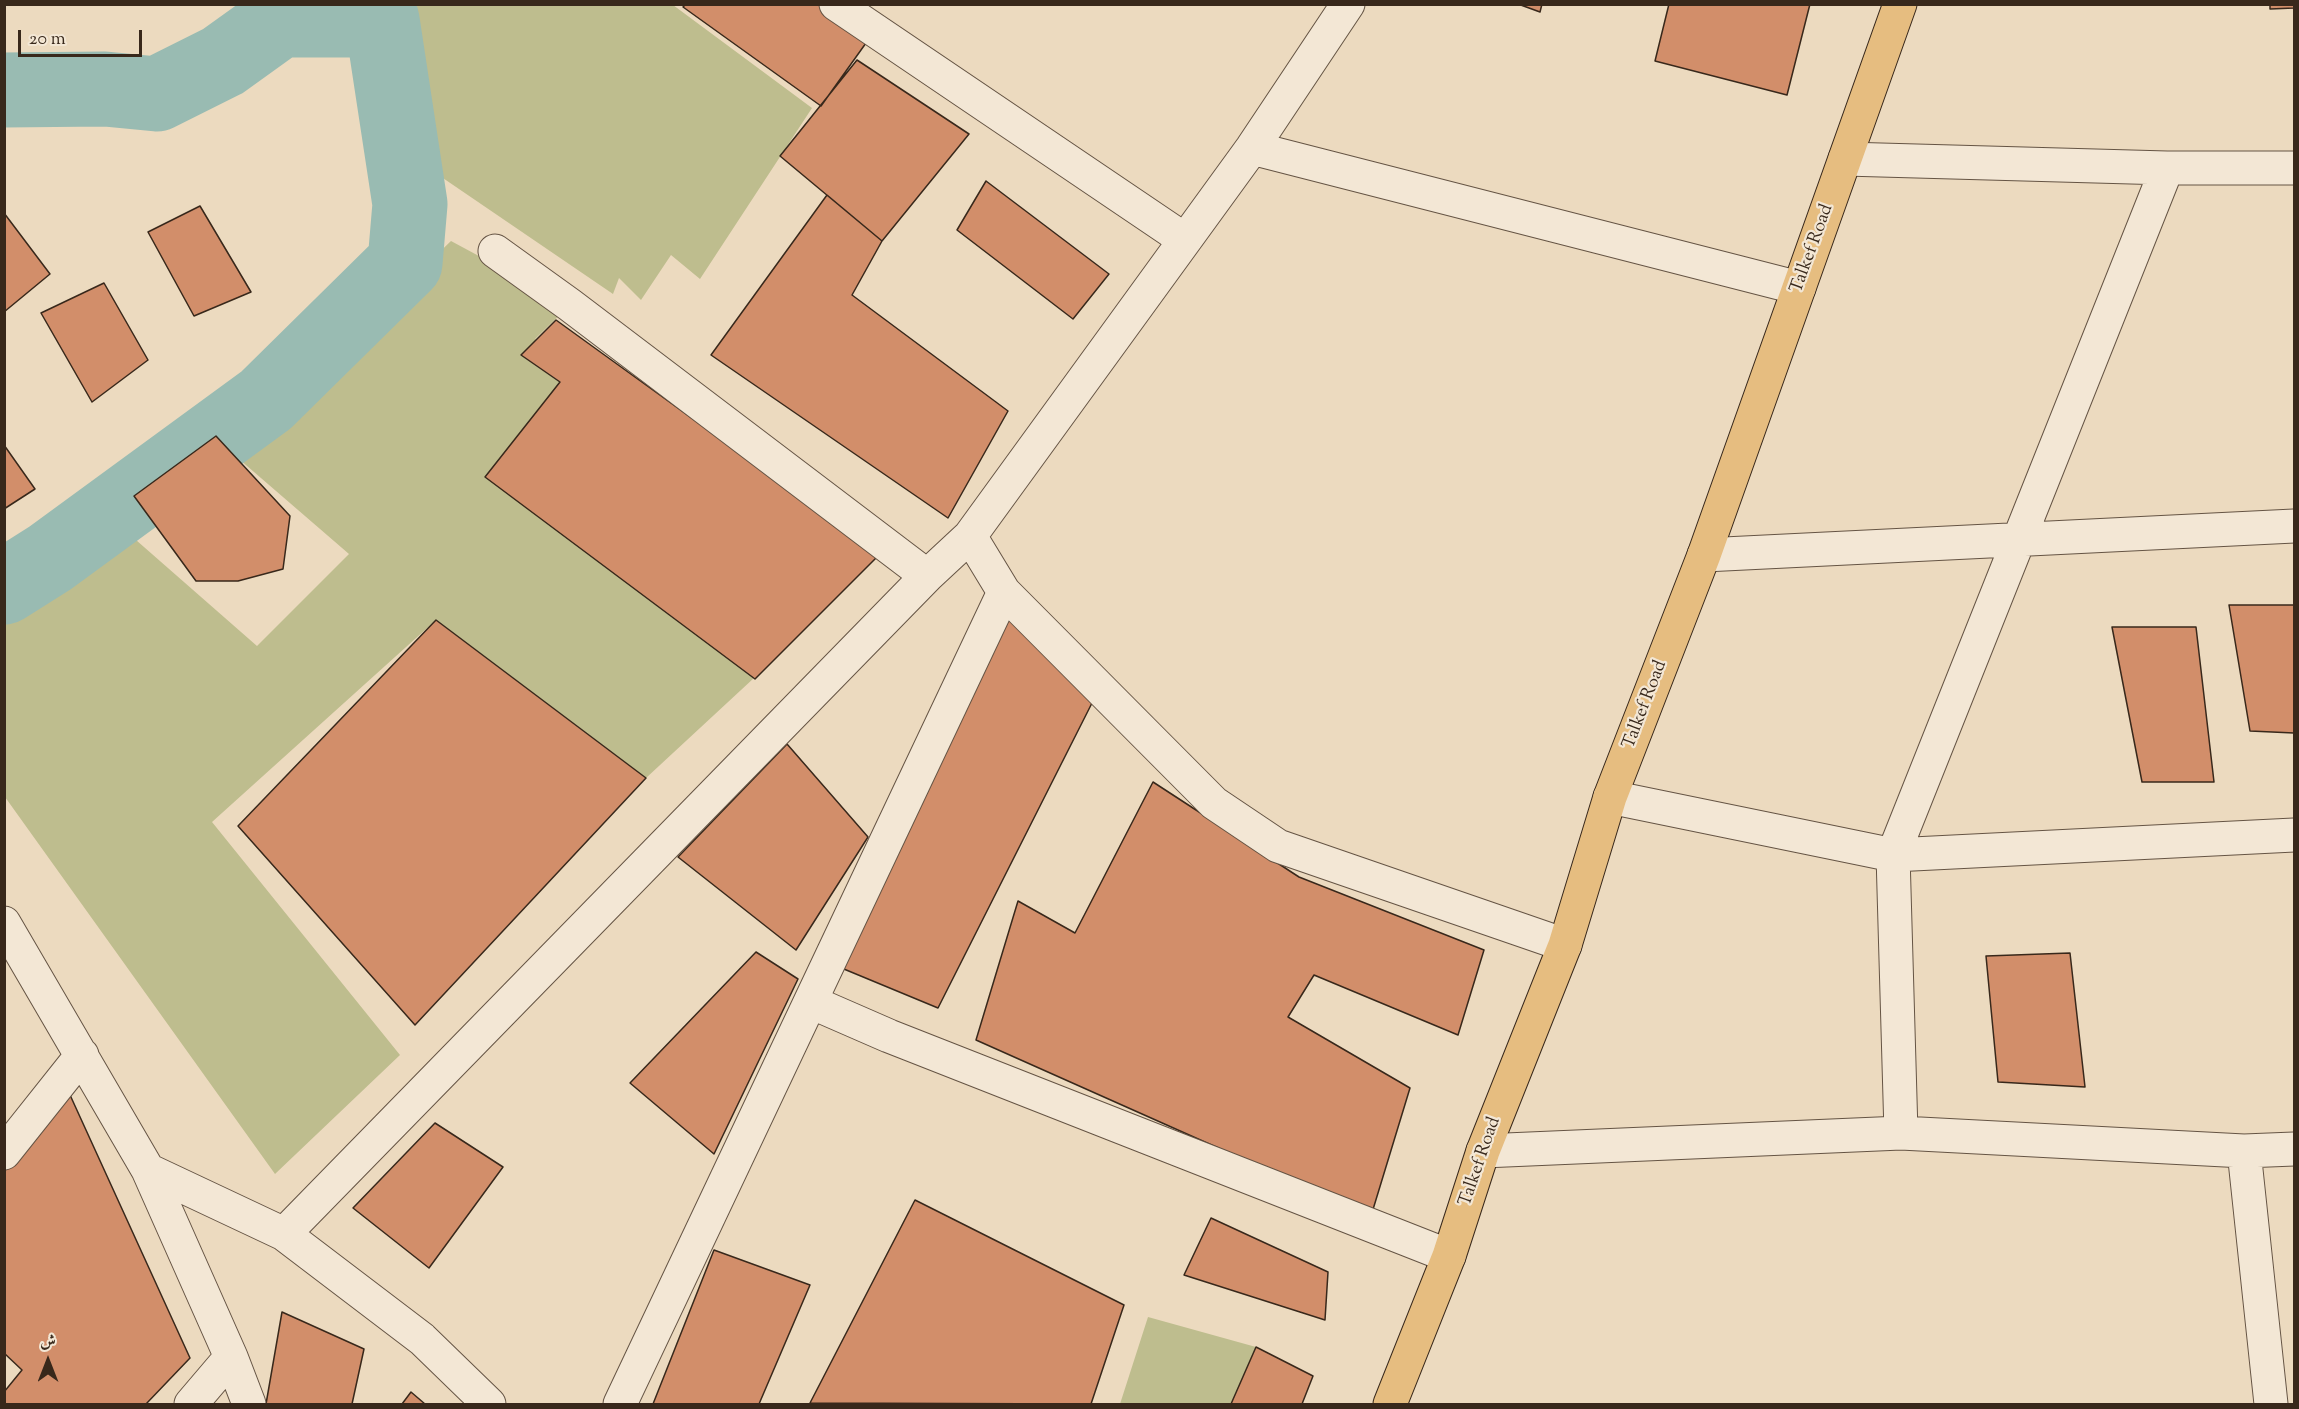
<!DOCTYPE html>
<html>
<head>
<meta charset="utf-8">
<style>
  body { margin:0 }
  #map { position:relative; width:2299px; height:1409px; overflow:hidden; background:#ecdabf; font-family:"Sorts Mill Goudy",Amiri,serif }
  canvas { display:block }
  .frame { position:absolute; inset:0; border:6px solid #38281b; pointer-events:none }
  .north { position:absolute; left:18px; top:1331px; width:60px; height:60px; -webkit-text-stroke:4px #f3e7d5; paint-order:stroke; rotate:0deg; font-size:16px; font-weight:700; line-height:24px; text-align:center; color:#38281b }
  .north::after { content:''; display:block; margin:auto; width:21px; height:27px; background:#38281b; clip-path:polygon(50% 0,100% 100%,50% 72%,0 100%) }
  .scale { position:absolute; left:18px; top:30px; width:124px; height:27px; box-sizing:border-box; border:3px solid #38281b; border-top:0; padding-left:8px; font-size:18px; line-height:21px; white-space:nowrap; color:#38281b; -webkit-text-stroke:4px #f3e7d5; paint-order:stroke }
</style>
</head>
<body>
<div id="map">
<canvas width="2299" height="1409"></canvas>
<div class="frame"></div>
<div class="north">ش</div>
<div class="scale">20 m</div>
</div>
<script>
const ctx = document.querySelector('canvas').getContext('2d');
ctx.lineJoin = 'round';
function fillPath(path, color) {
  ctx.fillStyle = color;
  ctx.fill(path, 'evenodd');
}
function strokePath(path, color, width, dash) {
  ctx.strokeStyle = color;
  ctx.lineWidth = width;
  ctx.lineCap = dash ? 'butt' : 'round';
  ctx.setLineDash(dash || []);
  ctx.stroke(path);
}
function write(font, color, halo, rows, align = 'center') {
  ctx.font = font + ' "Sorts Mill Goudy",serif';
  ctx.lineWidth = 4.5;
  ctx.setLineDash([]);
  ctx.textBaseline = 'middle';
  ctx.strokeStyle = halo;
  ctx.fillStyle = color;
  for (const [text, x, y, turn = 0] of rows) {
    ctx.save();
    ctx.translate(x, y);
    ctx.rotate((+turn || 0) * Math.PI / 180);
    ctx.textAlign = isNaN(turn) ? turn : align;
    if (halo) ctx.strokeText(text, 0, 0);
    ctx.fillText(text, 0, 0);
    ctx.restore();
  }
}
fillPath(new Path2D(`
  M415,5H673L812,108L700,279L671,255L641,300L619,278L613,294L437,174Z
  M451,241L570,305L535,339L574,366L768,665L646,778L436,620L212,822L400,1055L275,1174L5,797L4,625L128,533L257,646L349,554L232,453Z
  M1148,1317L1256,1347L1234,1404H1120Z`), '#bebd8e');
strokePath(new Path2D(`
  M4,90L105,89L157,94L223,61L280,20H382L410,204L405,263L266,400L50,558L4,587`), '#99bbb2', 75);
const building = new Path2D(`
  M686,4H826L871,36L821,106L683,7Z
  M1518,4H1542L1540,12Z
  M1669,4H1810L1787,95L1655,61Z
  M2270,4H2294V8L2270,9Z
  M857,60L969,134L882,241L780,156Z
  M986,181L1109,274L1073,319L957,230Z
  M827,195L882,241L852,295L1008,411L948,518L711,355Z
  M200,206L251,292L194,316L148,232Z
  M4,213L50,274L4,312Z
  M104,283L148,360L92,402L41,313Z
  M556,320L880,554L755,679L485,477L560,382L521,355Z
  M216,436L290,516L283,569L238,581H196L134,496Z
  M4,445L35,489L4,509Z
  M2229,605H2294V733L2250,731Z
  M1004,614L1092,703L938,1008L839,967Z
  M436,620L646,778L415,1025L238,826Z
  M2112,627H2196L2214,782H2142Z
  M787,744L868,837L796,950L678,857Z
  M1153,782L1299,877L1484,950L1458,1035L1314,975L1288,1017L1410,1088L1371,1216L976,1040L1018,901L1075,933Z
  M756,952L798,979L714,1154L630,1083Z
  M2070,953L2085,1087L1998,1082L1986,956Z
  M65,1084L190,1358L146,1404H4V1392L22,1370L4,1353V1167Z
  M435,1123L503,1167L429,1268L353,1208Z
  M915,1200L1124,1305L1091,1404L810,1403Z
  M1211,1218L1328,1272L1325,1320L1184,1275Z
  M714,1250L810,1285L759,1404H653Z
  M282,1312L364,1349L352,1404H266Z
  M1256,1347L1313,1376L1302,1404H1231Z
  M411,1392L425,1404H402Z`);
fillPath(building, '#d28e6a');
strokePath(building, '#38281b', 1.5);
const minor = new Path2D(`
  M836,4L1185,240
  M1252,148L1799,288
  M1845,159L2167,168H2294
  M495,251L570,305L927,576
  M970,536L1004,592L1214,803L1278,846L1565,945
  M1704,555L2294,526
  M1610,797L1893,855L2294,835
  M4,923L148,1170L231,1357L249,1404
  M811,1002L889,1036L1449,1256
  M1901,1133L1893,855L2167,168
  M1483,1151L1901,1133L2244,1151L2294,1149
  M2244,1151L2271,1404
  M4,1153L82,1055
  M148,1170L284,1234L422,1339L489,1404
  M284,1234L927,576L970,536L1252,148L1348,4
  M191,1404L231,1357
  M620,1404L1004,592`);
const major = new Path2D(`
  M1390,1404L1449,1256L1483,1151L1565,945L1610,797L1704,555L1900,4`);
strokePath(minor, '#655444', 35);
strokePath(major, '#38281b', 35);
strokePath(minor, '#f3e7d5', 33);
strokePath(major, '#e6bd80', 33);
write('18px', '#38281b', '#f3e7d5', [
  ["Talkef Road",1813,249,-70],
  ["Talkef Road",1646,705,-69],
  ["Talkef Road",1481,1162,-71]
]);
</script>
</body>
</html>
